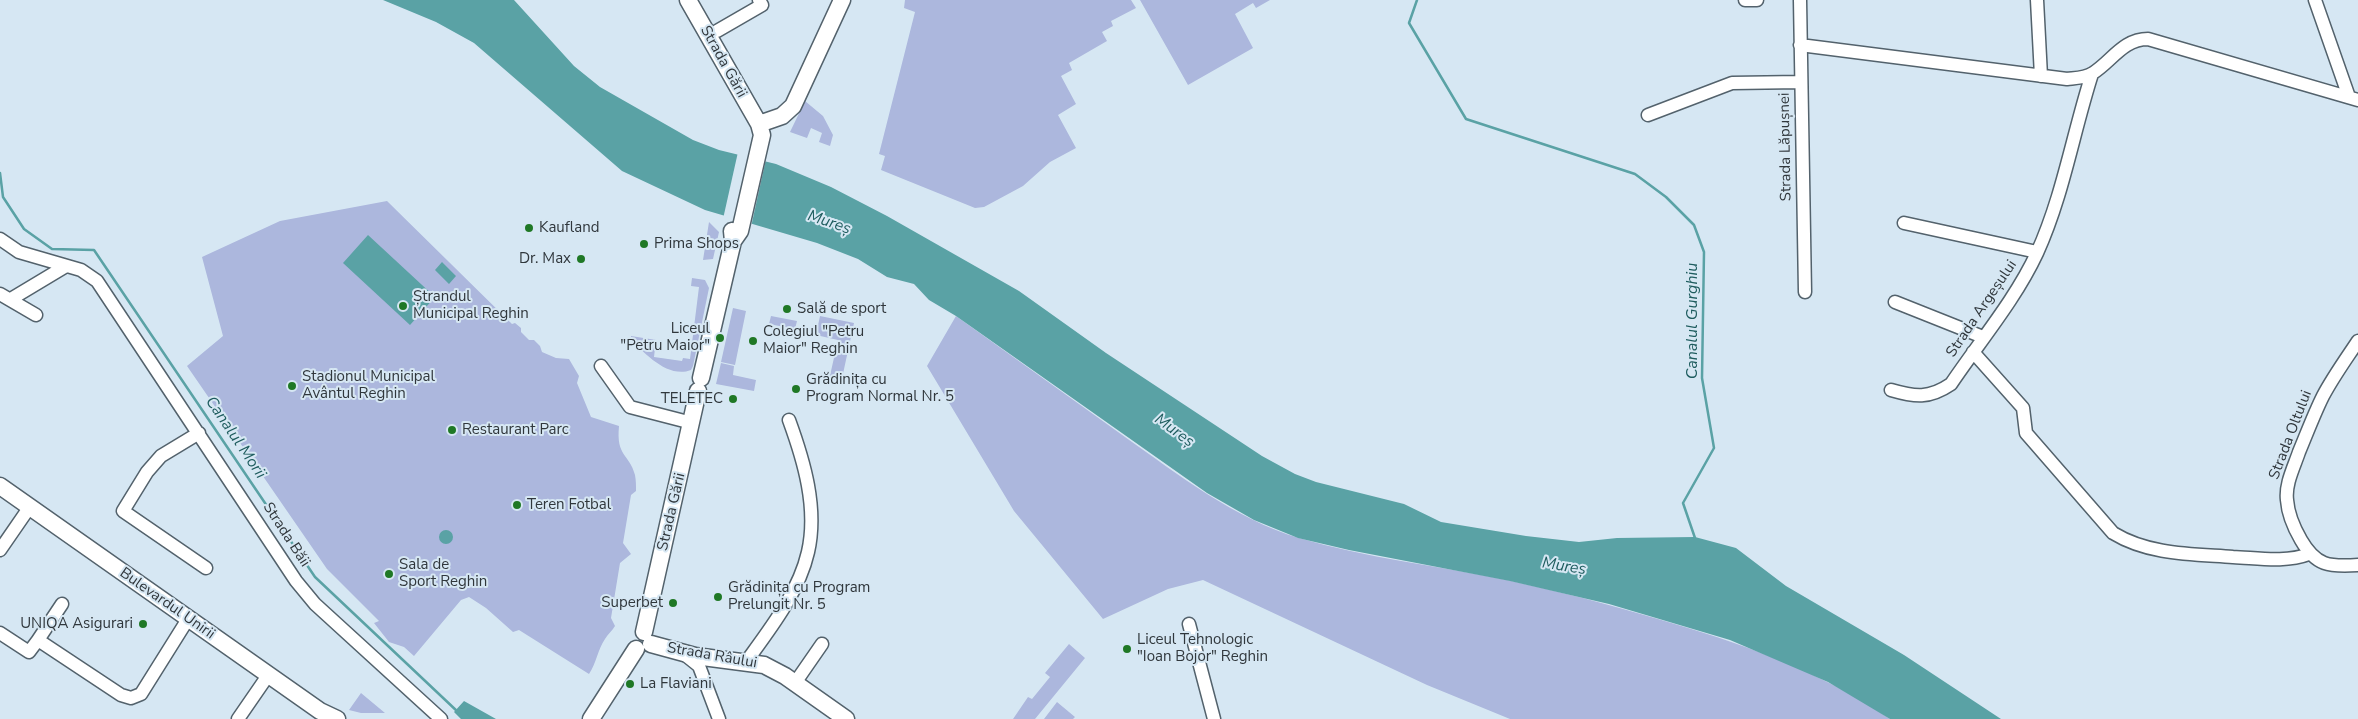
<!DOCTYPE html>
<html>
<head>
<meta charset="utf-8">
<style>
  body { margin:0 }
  canvas { display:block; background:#d6e7f3 }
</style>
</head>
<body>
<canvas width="2358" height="719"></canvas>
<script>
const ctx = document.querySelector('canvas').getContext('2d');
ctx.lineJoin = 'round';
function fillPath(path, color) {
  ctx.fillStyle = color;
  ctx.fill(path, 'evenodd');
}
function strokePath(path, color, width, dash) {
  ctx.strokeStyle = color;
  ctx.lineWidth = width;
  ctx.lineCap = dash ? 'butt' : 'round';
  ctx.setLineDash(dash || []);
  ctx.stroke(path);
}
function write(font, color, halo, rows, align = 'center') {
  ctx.font = font + ' "Nunito Sans",sans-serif';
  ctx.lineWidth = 4;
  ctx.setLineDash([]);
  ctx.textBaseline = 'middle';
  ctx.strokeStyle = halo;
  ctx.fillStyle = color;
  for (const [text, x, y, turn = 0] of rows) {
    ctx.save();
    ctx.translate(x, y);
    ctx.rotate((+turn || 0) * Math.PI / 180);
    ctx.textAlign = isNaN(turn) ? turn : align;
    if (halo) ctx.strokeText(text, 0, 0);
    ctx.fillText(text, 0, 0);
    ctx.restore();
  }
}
fillPath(new Path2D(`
  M905,0H1131L1136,8L1111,21L1113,26L1102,32L1107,41L1069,63L1072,70L1061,76L1076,104L1058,115L1076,148L1050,162L1023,186L984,207L975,208L881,170L885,156L879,154L915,12L904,8Z
  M1140,0H1270L1256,8L1253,3L1235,14L1253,48L1188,85Z
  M805,101L823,116L833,135L830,146L819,142L822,133L811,128L807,138L790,132Z
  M387,201L512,324L515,323L521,328V332L529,340H534L540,346L542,352L556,358L569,359L579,376L577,383L591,417L619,426C616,457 629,453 635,475C636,480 636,486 636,491L631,495L623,543L631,554L620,563L611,618L615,626C612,631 608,634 605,639C598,649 596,664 589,674L519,630L513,632L486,608L469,597L461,600L414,656L404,647L389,642L374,623L379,621L327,569L187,366L223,336L202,257L280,221Z
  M709,222L719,232L713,259L703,260Z
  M692,278L705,280L709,288L693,366L691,370C668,379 644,353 631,339V336L656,340L654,357L682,361L683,358L690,359L699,287L691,286Z
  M733,308L746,311L735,365L721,362Z
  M771,316L797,321L795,329L769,324Z
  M820,316L854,323L841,383L829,380L838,340L816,335Z
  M956,316C1012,356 1069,397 1125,437C1179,475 1235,519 1299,538C1367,558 1438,566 1507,580C1558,591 1608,604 1658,619C1738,642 1821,671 1890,719H1510L1427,685L1203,580L1168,589L1103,619L1014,511L927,366Z
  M721,363L734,366L733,375L756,380L754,391L716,384Z
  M1069,644L1085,658L1035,719H1013L1028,697L1032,699L1050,677L1045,673Z
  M361,693L385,713H361L349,710Z
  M1057,702L1075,717L1073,719H1044Z`), '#acb7dd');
fillPath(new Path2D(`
  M383,0H514L574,66L600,87L693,140L719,150L776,164L831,187L887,216L1019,291L1106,353L1262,456L1295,474L1316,482L1404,504L1441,522L1526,536L1579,542L1617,538L1695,537L1736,548L1786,586L1904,655L2001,719H1890L1828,682L1730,640L1609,604L1510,581L1349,550L1298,538L1254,520L1207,493L956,316L929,300L914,284L887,277L858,259L817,243L705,210L622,171L474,43L436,22Z
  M368,235L435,297L410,325L343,263Z
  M442,262L456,276L449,284L435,270Z
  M439 537a7 7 0 1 1 14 0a7 7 0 1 1-14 0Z
  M464,701L496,719H461L454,712Z`), '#5aa2a5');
fillPath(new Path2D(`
  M738,152L766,159L751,227L723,219Z`), '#d6e7f3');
strokePath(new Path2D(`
  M1417,0L1409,23L1466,119L1635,174L1666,197L1694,225L1704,252L1702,378L1714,448L1683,503L1695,538
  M0,173L3,197L24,229L52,249L94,250L315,577L458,712`), '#5aa2a5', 2.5);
const minor = new Path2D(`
  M1745,0H1757
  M1800,0L1805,292
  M2037,0L2041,76
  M2315,0L2349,97
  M717,31L762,5L759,0
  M1800,45L2067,79C2075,78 2086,78 2093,73C2112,61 2123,39 2148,39L2358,100
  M1648,115L1732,83L1800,82
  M1904,223L2037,252
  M0,239L19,252L81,270L97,281L296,581L315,604L441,719
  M0,294L36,315
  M11,299L66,266
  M1895,302L1983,337
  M2358,341C2346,359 2333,377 2323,396C2314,414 2307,433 2299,452C2294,467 2285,484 2287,500C2288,514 2294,528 2301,540C2316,566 2329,567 2358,565
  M1973,352L2023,408L2026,433L2113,533C2149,555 2192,554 2233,557C2258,558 2285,563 2309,554
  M601,366L630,407L692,423
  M1891,390C1915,397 1929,399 1951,384C1980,341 2015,300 2037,253C2063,196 2073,133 2092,74
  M199,433L161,456L147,472L123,511L206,568
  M0,550L29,508
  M1189,624L1214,719
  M0,633L29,652L38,640L121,695L131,698L141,694L188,619
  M38,640L62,604
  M684,654L699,666L719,719
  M746,662C770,629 799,592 808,552C818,508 804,461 789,420
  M795,683L822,644
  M238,719L269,674`);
const major = new Path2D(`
  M688,0L759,124L762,135L740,231L733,241
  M759,124L782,116L793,106L842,0
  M701,378L733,241L732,231
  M0,486L320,711L337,719
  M644,632L698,391
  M651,644L695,656L764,665L785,676L846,719
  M591,719L636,649`);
strokePath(minor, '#53626c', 15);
strokePath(major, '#53626c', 19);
strokePath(minor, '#fff', 12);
strokePath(major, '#fff', 16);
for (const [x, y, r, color] of [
  [529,228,5,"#1f7825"],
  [644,244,5,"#1f7825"],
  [581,259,5,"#1f7825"],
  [403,306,5,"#1f7825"],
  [787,309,5,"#1f7825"],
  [720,338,5,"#1f7825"],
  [753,341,5,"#1f7825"],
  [292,386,5,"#1f7825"],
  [796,389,5,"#1f7825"],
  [733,399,5,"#1f7825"],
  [452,430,5,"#1f7825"],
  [517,505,5,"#1f7825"],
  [389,574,5,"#1f7825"],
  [718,597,5,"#1f7825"],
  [673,603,5,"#1f7825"],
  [143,624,5,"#1f7825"],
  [1127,649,5,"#1f7825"],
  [630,684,5,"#1f7825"]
]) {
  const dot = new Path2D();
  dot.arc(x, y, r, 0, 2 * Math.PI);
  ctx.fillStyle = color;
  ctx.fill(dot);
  strokePath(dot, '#d6e7f3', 2);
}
write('15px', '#30373c', '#d6e7f3', [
  ["Strada Gării",723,62,61],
  ["Strada Lăpușnei",1786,147,-91],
  ["Strada Argeșului",1982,309,-56],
  ["Strada Oltului",2291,435,-69],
  ["Strada Gării",672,512,-77],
  ["Strada Băii",286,535,57],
  ["Bulevardul Unirii",167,604,35],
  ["Strada Râului",712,656,10]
]);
write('15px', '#30373c', '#d6e7f3', [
  ["Kaufland",539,228],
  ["Prima Shops",654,244],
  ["Dr. Max",571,259,"right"],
  ["Ștrandul",413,297],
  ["Municipal Reghin",413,314],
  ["Sală de sport",797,309],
  ["Liceul",710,329,"right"],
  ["\"Petru Maior\"",710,346,"right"],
  ["Colegiul \"Petru",763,332],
  ["Maior\" Reghin",763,349],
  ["Stadionul Municipal",302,377],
  ["Avântul Reghin",302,394],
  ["Grădinița cu",806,380],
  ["Program Normal Nr. 5",806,397],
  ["TELETEC",723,399,"right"],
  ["Restaurant Parc",462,430],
  ["Teren Fotbal",527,505],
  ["Sala de",399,565],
  ["Sport Reghin",399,582],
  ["Grădinița cu Program",728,588],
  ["Prelungit Nr. 5",728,605],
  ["Superbet",663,603,"right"],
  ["UNIQA Asigurari",133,624,"right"],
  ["Liceul Tehnologic",1137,640],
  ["\"Ioan Bojor\" Reghin",1137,657],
  ["La Flaviani",640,684]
], 'left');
write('italic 16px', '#1e5c5e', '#d6e7f3', [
  ["Mureș",829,223,19],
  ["Canalul Gurghiu",1693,321,-90],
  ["Mureș",1174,431,36],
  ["Canalul Morii",235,438,56],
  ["Mureș",1564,567,9]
]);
</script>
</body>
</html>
